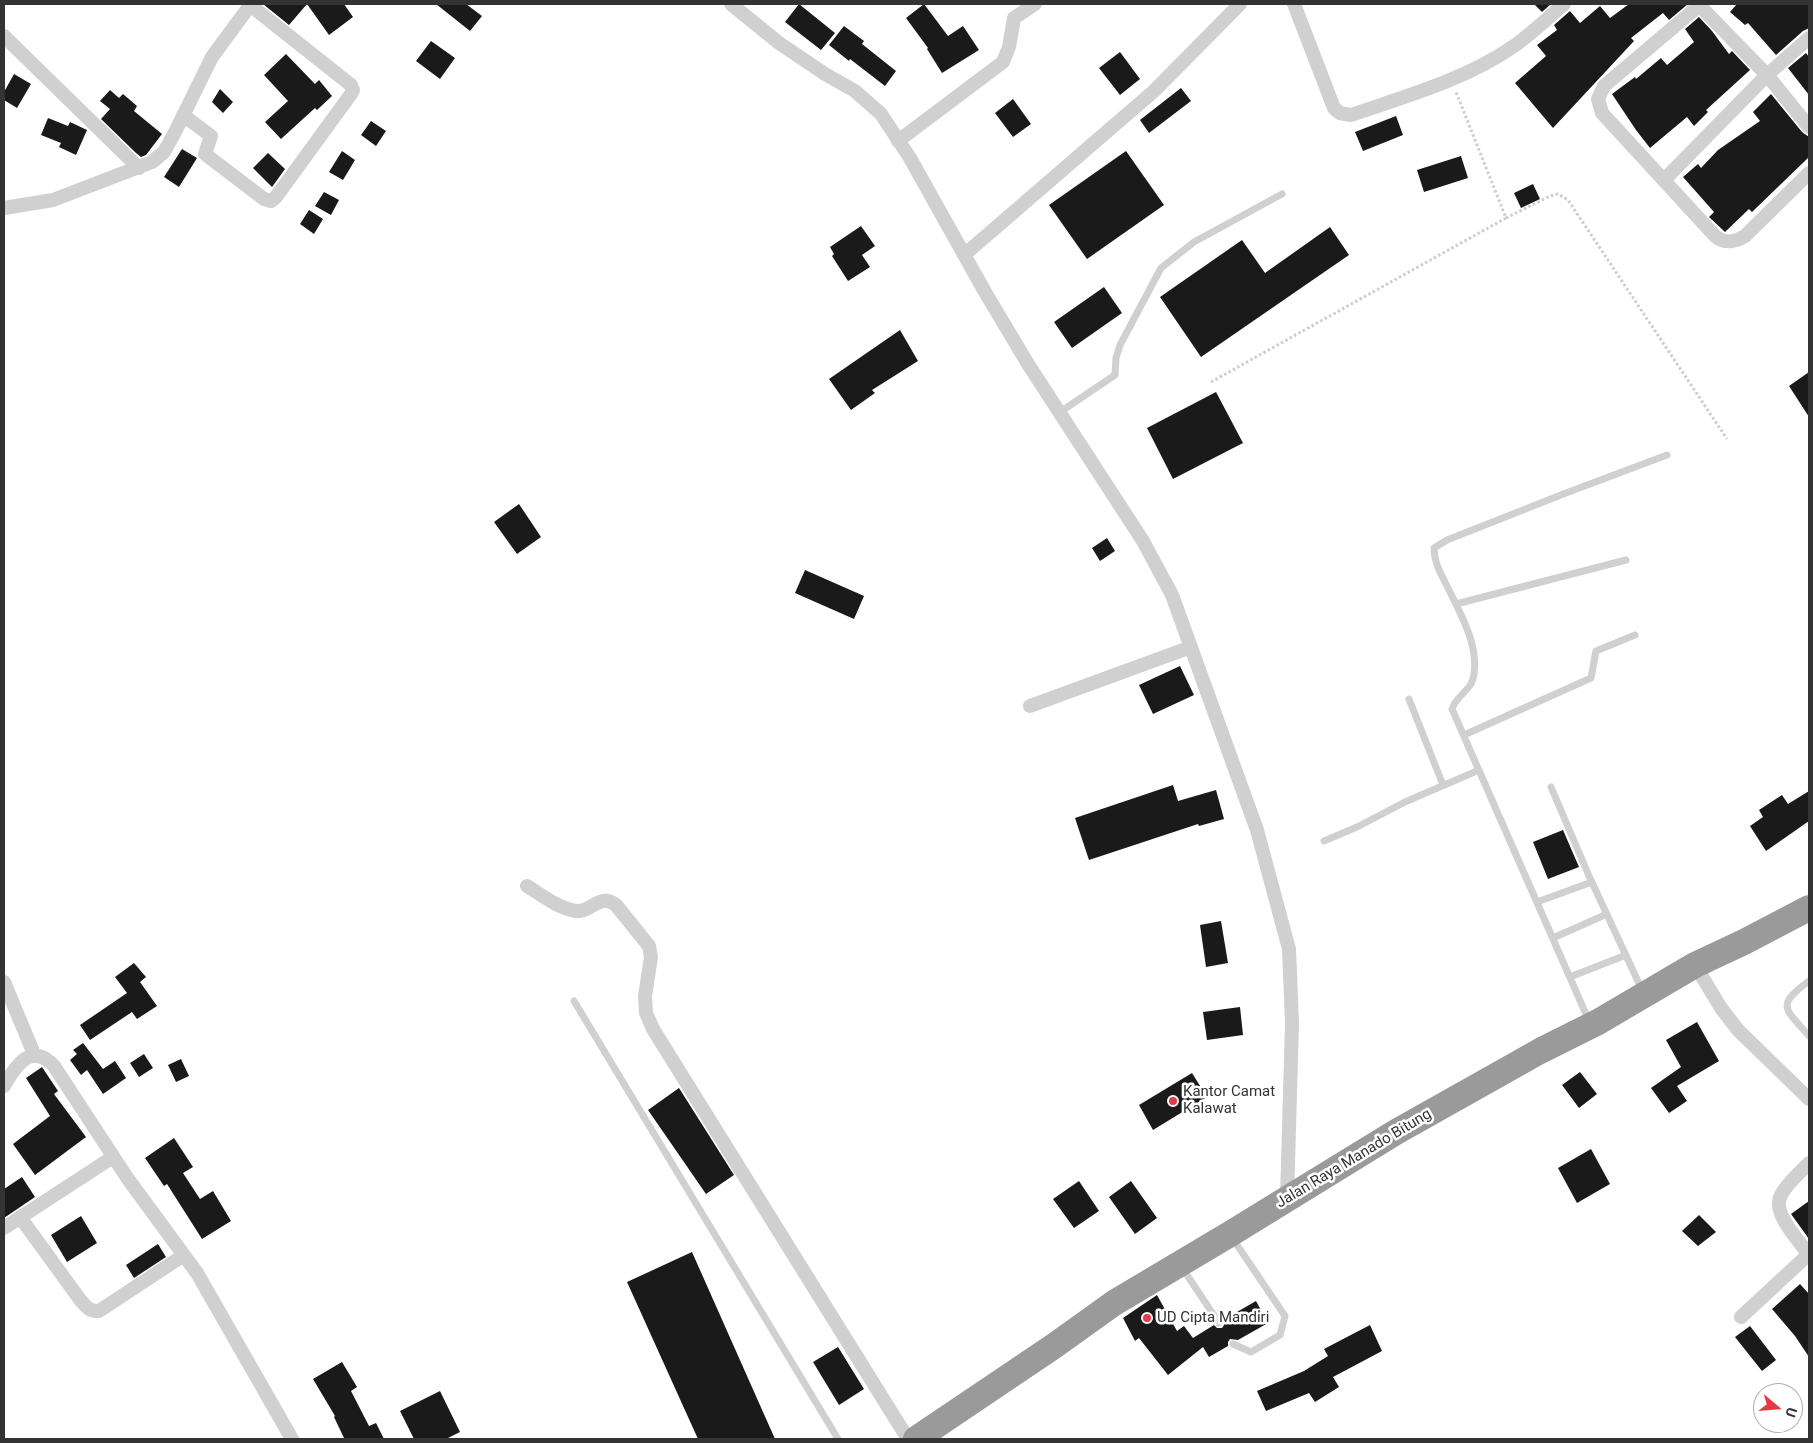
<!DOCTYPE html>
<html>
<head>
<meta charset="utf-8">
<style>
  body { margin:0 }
  #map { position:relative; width:1813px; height:1443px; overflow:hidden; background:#fff; font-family:Roboto,sans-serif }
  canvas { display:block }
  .frame { position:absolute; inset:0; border:5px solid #333; pointer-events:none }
  .north { position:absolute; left:1753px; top:1383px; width:50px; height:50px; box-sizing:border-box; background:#fff; border:1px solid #adadad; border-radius:50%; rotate:108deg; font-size:14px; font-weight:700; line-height:20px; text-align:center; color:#333 }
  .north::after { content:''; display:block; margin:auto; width:18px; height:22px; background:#e63946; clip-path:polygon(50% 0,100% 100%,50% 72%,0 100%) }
</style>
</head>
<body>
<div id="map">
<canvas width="1813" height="1443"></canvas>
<div class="frame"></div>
<div class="north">U</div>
</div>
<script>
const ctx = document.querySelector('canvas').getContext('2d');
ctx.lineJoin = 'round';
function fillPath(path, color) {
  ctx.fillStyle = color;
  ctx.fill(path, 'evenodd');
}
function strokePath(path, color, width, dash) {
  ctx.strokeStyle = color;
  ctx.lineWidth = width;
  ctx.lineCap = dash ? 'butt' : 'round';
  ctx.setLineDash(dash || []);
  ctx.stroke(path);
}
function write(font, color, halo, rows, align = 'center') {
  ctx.font = font + ' Roboto,sans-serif';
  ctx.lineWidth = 5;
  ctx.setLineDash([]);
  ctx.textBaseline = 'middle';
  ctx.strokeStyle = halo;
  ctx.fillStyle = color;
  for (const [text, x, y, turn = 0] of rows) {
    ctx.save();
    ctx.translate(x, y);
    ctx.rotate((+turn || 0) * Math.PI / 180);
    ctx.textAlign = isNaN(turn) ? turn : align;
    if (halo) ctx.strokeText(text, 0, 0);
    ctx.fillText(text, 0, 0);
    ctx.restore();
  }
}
fillPath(new Path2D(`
  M263,4H344L353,17L329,35L307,4L289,25Z
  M436,4H466L482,16L470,31Z
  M799,4L835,33L821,50L785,22Z
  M924,4L948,36L963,26L979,50L942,73L927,49L928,48L906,18Z
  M1534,4H1551L1542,12Z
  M1629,4H1688L1669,20L1663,13L1631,38L1634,41L1553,128L1515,83L1546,56L1537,45L1557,30L1554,25L1570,11L1580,23L1600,6L1610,18Z
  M1737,4H1809V28L1803,31L1776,55L1748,23L1745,25L1730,12Z
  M1699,17L1712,31L1729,54L1732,51L1750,70L1706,110L1708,112L1694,126L1687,117L1650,148L1636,130L1612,94L1635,77L1636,79L1661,58L1667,65L1694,42L1685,29Z
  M844,26L864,41L862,44L896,71L885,86L850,59L849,61L829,45Z
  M431,41L455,58L440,79L416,61Z
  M1120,52L1140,79L1120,95L1099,68Z
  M1806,53L1809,57V95L1788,68Z
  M286,54L315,84L319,80L332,96L317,110L315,108L281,139L265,122L288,101L264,75Z
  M14,74L31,84L17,108L4,100V92Z
  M1181,88L1191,101L1149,133L1140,120Z
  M220,89L233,102L223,113L212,102Z
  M110,90L119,98L123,94L137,106L134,111L162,134L146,155L141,157L136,153L101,119L110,109L100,101Z
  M1771,94L1802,132L1809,137V157L1752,212L1749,209L1725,232L1709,217L1714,212L1683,177L1698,164L1701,168L1718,150L1760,121L1753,112Z
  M1013,99L1031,124L1013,137L995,113Z
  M1396,116L1403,135L1363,151L1355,132Z
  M48,118L68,126L70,122L87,130L76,155L59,147L61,143L41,135Z
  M371,121L386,131L376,146L361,135Z
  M182,149L197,158L179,187L164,177Z
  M342,151L355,160L343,180L329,172Z
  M1126,151L1164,205L1087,259L1049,205Z
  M268,153L285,169L272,187L253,168Z
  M1461,156L1468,178L1424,192L1417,170Z
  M1533,184L1540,199L1521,208L1514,193Z
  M324,192L339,200L331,215L315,206Z
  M309,210L323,219L314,234L300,224Z
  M861,226L875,246L862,255L870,267L848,281L832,256L834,254L830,247Z
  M1330,227L1349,255L1201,357L1160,297L1242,240L1265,273Z
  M1104,287L1122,313L1072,348L1054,322Z
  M900,330L918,361L872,390L875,393L851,410L829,379Z
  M1809,372V417L1789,386Z
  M1216,392L1243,443L1173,479L1147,428Z
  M519,504L541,537L517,554L494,522Z
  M1107,538L1115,551L1100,561L1092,548Z
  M805,570L864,596L854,619L795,593Z
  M1180,666L1194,695L1153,714L1139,685Z
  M1173,785L1178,801L1216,790L1224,819L1199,826L1198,824L1089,860L1075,818Z
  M1809,791V821L1766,851L1750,826L1763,817L1759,810L1782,795L1788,804Z
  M1563,830L1579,867L1548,879L1533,842Z
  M1221,921L1228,963L1206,967L1200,925Z
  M134,963L146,977L140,982L157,1006L137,1019L132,1012L90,1040L80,1025L127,993L115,977Z
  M1240,1007L1243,1035L1207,1040L1203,1012Z
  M1697,1022L1719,1061L1677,1086L1687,1101L1669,1113L1651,1088L1681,1067L1666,1040Z
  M83,1043L103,1069L115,1061L126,1078L103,1094L87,1070L81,1075L70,1060L77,1054L73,1050Z
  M144,1054L153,1068L139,1077L130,1063Z
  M181,1059L189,1076L176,1082L168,1065Z
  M42,1067L58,1091L54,1094L86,1137L35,1175L13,1144L50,1116L26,1078Z
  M1580,1072L1597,1094L1579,1108L1562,1085Z
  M1192,1073L1207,1097L1153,1130L1139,1105Z
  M679,1088L734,1175L706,1194L648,1110Z
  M174,1138L193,1167L183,1173L200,1199L213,1191L231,1221L202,1239L167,1184L164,1186L145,1158Z
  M1591,1149L1610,1184L1577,1203L1558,1168Z
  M22,1177L35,1197L4,1218V1189Z
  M1079,1181L1099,1211L1074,1228L1053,1199Z
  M1131,1181L1157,1218L1135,1234L1109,1197Z
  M1809,1201V1239L1791,1214Z
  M1699,1215L1716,1232L1698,1246L1682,1231Z
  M81,1216L97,1243L67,1262L51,1235Z
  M158,1244L166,1257L134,1278L126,1265Z
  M692,1252L775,1439H698L627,1282Z
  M1800,1284L1809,1294V1357L1795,1336L1772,1309Z
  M1157,1295L1177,1331L1184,1326L1193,1338L1214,1325L1217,1328H1222L1224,1325L1223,1320L1256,1301L1268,1323L1238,1340L1230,1339L1228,1342V1346L1209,1357L1203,1347L1168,1375L1139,1338L1135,1341L1123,1318Z
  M1370,1325L1382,1351L1333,1377L1339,1387L1315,1402L1309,1393L1266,1411L1257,1391L1304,1371L1328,1356L1324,1349Z
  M1750,1326L1776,1360L1762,1371L1735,1337Z
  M838,1347L864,1389L839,1405L813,1362Z
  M342,1362L357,1387L351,1391L369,1426L376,1423L384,1439H341L344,1438L334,1417L335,1416L313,1379Z
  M440,1391L460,1432L446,1439H414L400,1411Z`), '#1a1a1a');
strokePath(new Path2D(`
  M1506,218L1550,196L1558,194L1568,200L1727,439
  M1211,382L1506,218L1456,92`), '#cdcdcd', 3, [2.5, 2.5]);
strokePath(new Path2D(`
  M1060,412L1115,375L1116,358L1120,345L1161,268L1194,242L1282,194
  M1456,604L1626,560
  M1409,699L1443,785
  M1464,735L1591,678L1596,651L1635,635
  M1551,787L1589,876L1642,990
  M1324,841L1357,827L1405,802L1479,770
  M1537,902L1592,882
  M1553,938L1607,914
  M1570,977L1626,955
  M1809,981C1775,1006 1785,1008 1809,1036
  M574,1001L838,1439
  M1589,1021L1452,709C1456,696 1470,691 1473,679C1481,647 1459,611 1446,584C1440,572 1434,562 1434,548L1447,540L1566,493L1667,455
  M1183,1269L1219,1323
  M1233,1344L1251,1352L1280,1335L1285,1316L1233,1239`), '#d0d0d0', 7);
strokePath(new Path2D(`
  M731,4L779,43L825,74L855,91L881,114L910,158L985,292L1028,364L1143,541L1172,595L1257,830L1289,949L1292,1023L1287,1199
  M1294,4L1334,108L1340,113L1351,115C1406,96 1465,80 1514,46C1532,33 1548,18 1564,4
  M1698,4L1767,75L1809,127
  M1701,4L1604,86L1598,99L1602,113L1716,237C1726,244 1735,242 1745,236L1809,173
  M4,36L139,168
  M183,115L211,136L205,154L264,199L271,201L276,197L351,94L353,90L351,85L250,5
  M898,141L1003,62L1009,47L1014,18L1035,4
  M1664,180L1767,75L1809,38
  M4,208L53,200L152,162L164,152L175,132L212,57L251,4
  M964,255L1154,91L1240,4
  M1030,706L1191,647
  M527,886C543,896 558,908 576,911C591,913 600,892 616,905L649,946L651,957L645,996L646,1013L653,1029L908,1439
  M1695,965L1721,1008L1738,1030L1809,1099
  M4,982L34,1054
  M4,1086C16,1065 31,1042 54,1066L128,1179L197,1273L292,1439
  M1809,1163C1800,1173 1787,1183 1781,1195C1771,1213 1799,1240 1809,1255
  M20,1217L81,1301C87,1307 90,1312 99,1311L184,1255
  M4,1228L113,1157
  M1741,1317L1809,1254`), '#d0d0d0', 14);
strokePath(new Path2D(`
  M916,1439L1054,1346L1114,1303L1230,1234L1396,1132L1540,1051L1598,1022L1695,965L1744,942L1809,908`), '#9a9a9a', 26);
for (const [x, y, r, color] of [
  [1173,1101,5,"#e63946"],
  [1147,1318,5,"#e63946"]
]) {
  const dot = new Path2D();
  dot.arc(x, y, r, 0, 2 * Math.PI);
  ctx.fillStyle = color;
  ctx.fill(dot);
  strokePath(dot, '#fff', 2);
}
write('15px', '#333', '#fff', [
  ["Kantor Camat",1183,1092],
  ["Kalawat",1183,1109],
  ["UD Cipta Mandiri",1157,1318]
], 'left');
write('15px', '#333', '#fff', [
  ["Jalan Raya Manado Bitung",1354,1159,-31]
]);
</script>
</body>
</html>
